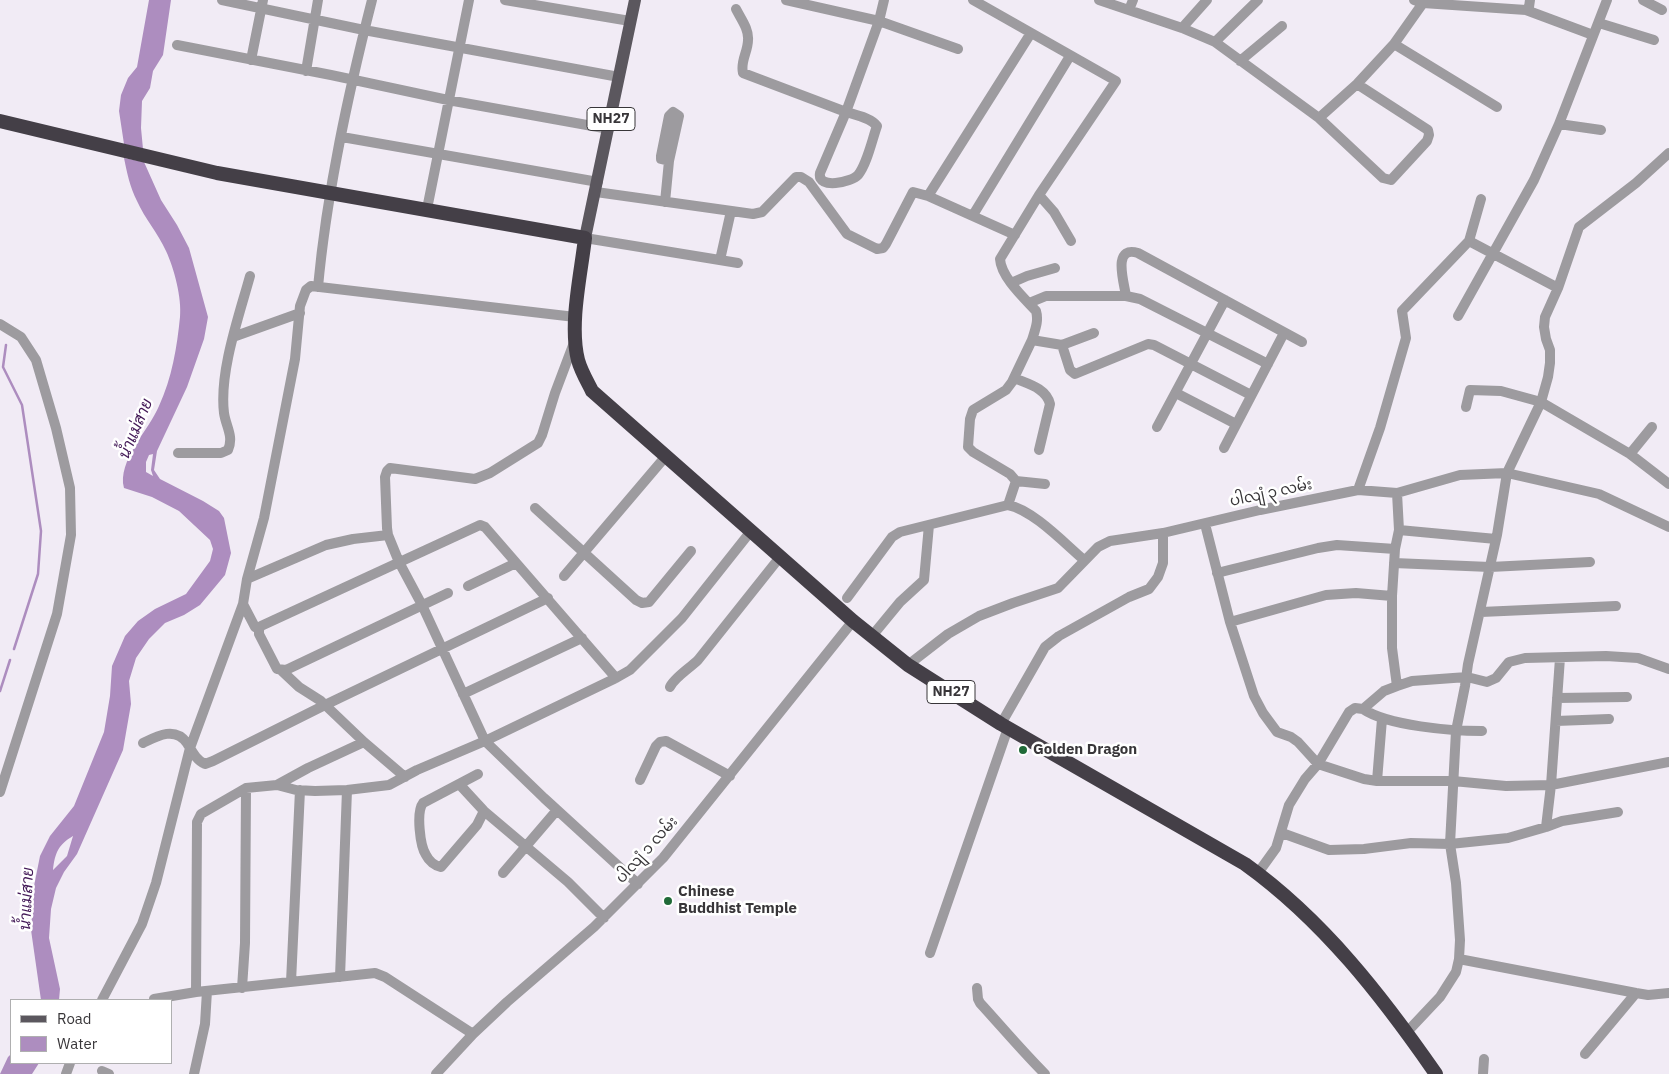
<!DOCTYPE html>
<html>
<head>
<meta charset="utf-8">
<style>
  body { margin:0 }
  #map { position:relative; width:1669px; height:1074px; overflow:hidden; background:#f1ebf5; font-family:"IBM Plex Sans",sans-serif }
  canvas { display:block }
  .legend { position:absolute; left:10px; top:999px; width:162px; height:65px; box-sizing:border-box; background:#fff; border:1px solid #afafb0; margin:0; padding:6px 9px; list-style:none; font-size:15px; color:#383639 }
  .legend li { display:flex; align-items:center; gap:10px; height:25px }
  .legend b { width:25px; border:1px solid #afafb0 }
</style>
</head>
<body>
<div id="map">
<canvas width="1669" height="1074"></canvas>
<ul class="legend">
<li><b style="height:6px;background:#5b575e"></b>Road</li>
<li><b style="height:14px;background:#ad8dbf"></b>Water</li>
</ul>
</div>
<script>
const ctx = document.querySelector('canvas').getContext('2d');
ctx.lineJoin = 'round';
function fillPath(path, color) {
  ctx.fillStyle = color;
  ctx.fill(path, 'evenodd');
}
function strokePath(path, color, width, dash) {
  ctx.strokeStyle = color;
  ctx.lineWidth = width;
  ctx.lineCap = dash ? 'butt' : 'round';
  ctx.setLineDash(dash || []);
  ctx.stroke(path);
}
function write(font, color, halo, rows, align = 'center') {
  ctx.font = font + ' "IBM Plex Sans","Noto Sans Myanmar",Sarabun,sans-serif';
  ctx.lineWidth = 5;
  ctx.setLineDash([]);
  ctx.textBaseline = 'middle';
  ctx.strokeStyle = halo;
  ctx.fillStyle = color;
  for (const [text, x, y, turn = 0] of rows) {
    ctx.save();
    ctx.translate(x, y);
    ctx.rotate((+turn || 0) * Math.PI / 180);
    ctx.textAlign = isNaN(turn) ? turn : align;
    if (halo) ctx.strokeText(text, 0, 0);
    ctx.fillText(text, 0, 0);
    ctx.restore();
  }
}
fillPath(new Path2D(`
  M149,0H171L163,55L153,71L150,88L142,101L141,128L143,149L124,144L119,111L121,95L128,78L137,67Z
  M124,158L144,162L161,200L177,225L189,248L208,317L204,339L187,387L157,451L154,470L160,479L203,501L219,511L224,518L231,553L225,575L200,605L184,615L165,623L149,639L136,658L129,681L131,704L123,750L77,854L64,872L56,888L51,909L49,938L60,989L59,1000H41L31,930L34,886L40,856L50,836L74,806L104,732L110,696L112,666L125,636L138,621L155,609L186,594L210,561L213,549L210,540L179,511L152,497L124,488C117,461 149,430 159,406C172,378 177,347 180,317C182,298 174,268 166,251C158,233 145,219 137,201C130,187 127,173 124,158ZM153,454L151,470L153,476L146,472V462L149,455ZM73,836L67,856L53,870C55,853 58,845 73,836Z
  M11,1054V1063H39L32,1074H0L8,1057Z`), '#ad8dbf');
strokePath(new Path2D(`
  M6,345L3,367L22,405L41,531L38,574L14,649
  M0,691L10,660`), '#ad8dbf', 2.5);
strokePath(new Path2D(`
  M222,0L364,30L619,77
  M505,0L630,21
  M786,0L879,21L958,49
  M973,0L1116,81L1039,195L1000,259C1001,277 1024,298 1036,311C1039,321 1035,330 1032,340L1062,345L1094,333
  M1099,0L1182,28L1215,42L1319,118L1357,84L1394,44L1423,3
  M1414,0L1423,3L1526,10L1529,7L1530,0
  M1643,0L1662,10
  M736,9C741,19 749,29 748,40C748,52 740,61 743,73L846,112C856,115 871,118 877,126C872,140 867,164 858,175C852,182 817,190 820,173L846,112L879,21L884,0
  M1129,10L1133,0
  M1526,10L1593,35
  M1599,23L1654,40
  M1182,28L1207,0
  M1215,42L1258,0
  M1394,44L1497,107
  M177,45L331,75L448,100L609,129
  M251,60L263,0
  M1240,61L1282,26
  M306,71L318,0
  M1319,118L1383,178L1391,180L1427,141L1429,135L1428,130L1357,84
  M1559,124L1601,130
  M342,137L598,182
  M596,192L753,214L762,212L796,177H801L809,182L847,234L877,249L883,248L886,244L913,192L928,196L1015,235
  M1039,195L1054,212L1071,241
  M928,196L1031,33
  M665,202L669,161L679,116L673,112L669,116L661,156V159L669,161
  M427,209L469,0
  M973,215L1070,56
  M585,238L738,263
  M1469,241L1558,288
  M720,260L731,211
  M1011,283L1027,276L1055,268
  M318,287C327,190 348,94 372,0
  M1126,296C1124,282 1112,245 1138,253L1302,342
  M1029,303L1046,296H1126L1140,299L1268,364
  M1458,316L1534,180L1559,124L1607,0
  M0,324L21,337L36,360L56,428L70,488L71,535L57,614L0,792
  M233,337L300,313
  M575,340L555,393L542,435L538,443L490,473L475,479L390,468L387,471L385,477L387,528L388,535L399,562L422,605L485,741L544,798L638,884
  M1032,340L1012,382L1006,390L973,410L970,419L968,447L973,452L1010,474L1016,481L1045,484
  M1062,345L1070,370L1075,374L1148,344L1154,345L1251,395
  M1014,378C1028,384 1046,388 1050,404L1039,450
  M1176,393L1236,424
  M1466,407L1470,390L1501,391L1541,402L1630,454L1669,484
  M1157,427L1225,300
  M1224,448L1284,333
  M178,453H221L228,450C234,436 226,427 224,413C219,372 239,316 250,276
  M1630,454L1652,427
  M1358,490L1380,428L1406,338L1402,311L1469,241L1481,199
  M1008,505L1016,481
  M535,508L636,600L642,603L649,602L691,551
  M1205,524L1230,622L1254,696L1263,713L1277,732L1291,737L1298,742L1318,764L1364,779L1377,781H1453L1506,786L1551,785L1669,762
  M1399,530L1496,539
  M1394,563L1490,567L1590,562
  M1217,573L1318,548L1337,545L1395,549
  M564,576L666,456
  M247,579L326,545L353,539L388,535
  M468,586L516,563
  M448,593L286,670L277,669L259,634V629L261,626L480,525L485,527L616,678
  M847,598L892,537L900,532L1008,505C1033,510 1064,543 1084,560
  M1481,612L1616,606
  M1230,622L1326,595L1356,593L1392,596
  M259,629L255,627L243,604L247,579L264,518L295,359L300,306L306,290L311,286L575,317
  M872,636L900,602L924,580L929,525
  M908,665L948,634L979,616L1013,603L1058,588L1098,547L1110,541L1163,533L1260,510L1358,490L1397,493L1460,475L1507,473L1599,494L1669,527
  M282,671L299,687L321,701L364,742L405,777
  M1397,686L1392,648V596L1395,549L1399,530L1397,493
  M670,687C674,678 690,668 698,660L780,557
  M463,694L582,638
  M1557,698L1627,697
  M1363,709C1388,726 1452,731 1482,731
  M1556,721L1609,719
  M1001,724L1045,647L1059,636L1129,597L1149,589L1158,577L1163,563V533
  M143,743C157,736 175,726 187,743C192,751 196,760 205,764L213,761L325,705L548,598
  M478,774L423,803C416,812 420,846 426,855C429,861 435,866 441,867L477,825L484,811
  M640,780L656,746L660,742L666,741L730,776
  M1377,781L1382,719
  M277,785L308,768L364,742
  M460,785L484,811L568,882L604,918
  M1546,827L1551,785L1560,658
  M1282,833L1329,850L1364,849L1411,843L1450,844L1508,838L1546,827L1562,821L1618,812
  M503,873L557,810
  M1258,873L1276,848L1289,805L1305,779L1318,764L1349,712L1355,708L1363,709L1384,691L1397,686L1412,681L1467,677L1487,682L1496,678L1509,662L1525,658L1606,656L1638,658L1669,669
  M930,953L1008,728
  M1459,959L1636,993L1648,995L1669,993
  M340,977L347,790
  M291,982L300,790
  M242,988L245,943L246,788
  M977,988L978,999L980,1003C1002,1027 1022,1051 1045,1074
  M196,992L197,822L201,814L246,788L277,785L296,790L315,791L347,790L389,785L417,770L485,741L616,678L630,670L682,618L751,531
  M154,999L196,992L375,973L385,977L473,1034
  M102,1000L142,924L156,883L190,748L243,604
  M1407,1032L1440,997L1456,972L1459,959L1460,940L1456,883L1450,844L1456,731L1465,686L1468,664L1497,535L1507,473L1541,402L1548,377L1550,363V350L1546,339L1544,327L1545,317L1558,288L1579,227L1636,183L1669,153
  M1585,1054L1636,993
  M102,1071L109,1074
  M66,1074L70,1063
  M194,1074L205,1024L207,991
  M436,1074L473,1034L507,1002L594,927L663,858L853,621
  M1483,1074L1484,1059`), '#9d9b9f', 10);
strokePath(new Path2D(`
  M585,238L635,0`), '#5b575e', 12);
strokePath(new Path2D(`
  M0,121L217,173L585,238C581,274 569,324 578,360C581,371 587,381 592,391L853,621L908,665L1001,724L1245,864C1323,920 1382,996 1436,1074`), '#443f47', 14);
for (const [x, y, r, color] of [
  [1023,750,5,"#206a38"],
  [668,901,5,"#206a38"]
]) {
  const dot = new Path2D();
  dot.arc(x, y, r, 0, 2 * Math.PI);
  ctx.fillStyle = color;
  ctx.fill(dot);
  strokePath(dot, '#fff', 2);
}
for (const [x, y, w] of [
  [611,119,48],
  [951,692,48]
]) {
  const box = new Path2D();
  box.roundRect(x - w / 2, y - 11.5, w, 23, 4);
  ctx.fillStyle = '#fff';
  ctx.fill(box);
  strokePath(box, '#383639', 1);
}
write('bold 14px', '#383639', null, [
  ["NH27",611,119],
  ["NH27",951,692]
]);
write('15px', '#383639', '#fff', [
  ["ပါလျံ ၃ လမ်း",1271,493,-12],
  ["ပါလျံ ၁ လမ်း",647,850,-48]
]);
write('bold 15px', '#383639', '#fff', [
  ["Golden Dragon",1033,750],
  ["Chinese",678,892],
  ["Buddhist Temple",678,909]
], 'left');
write('italic 16px', '#431957', '#fff', [
  ["น้ำแม่สาย",136,429,-67],
  ["น้ำแม่สาย",27,899,-87]
]);
</script>
</body>
</html>
